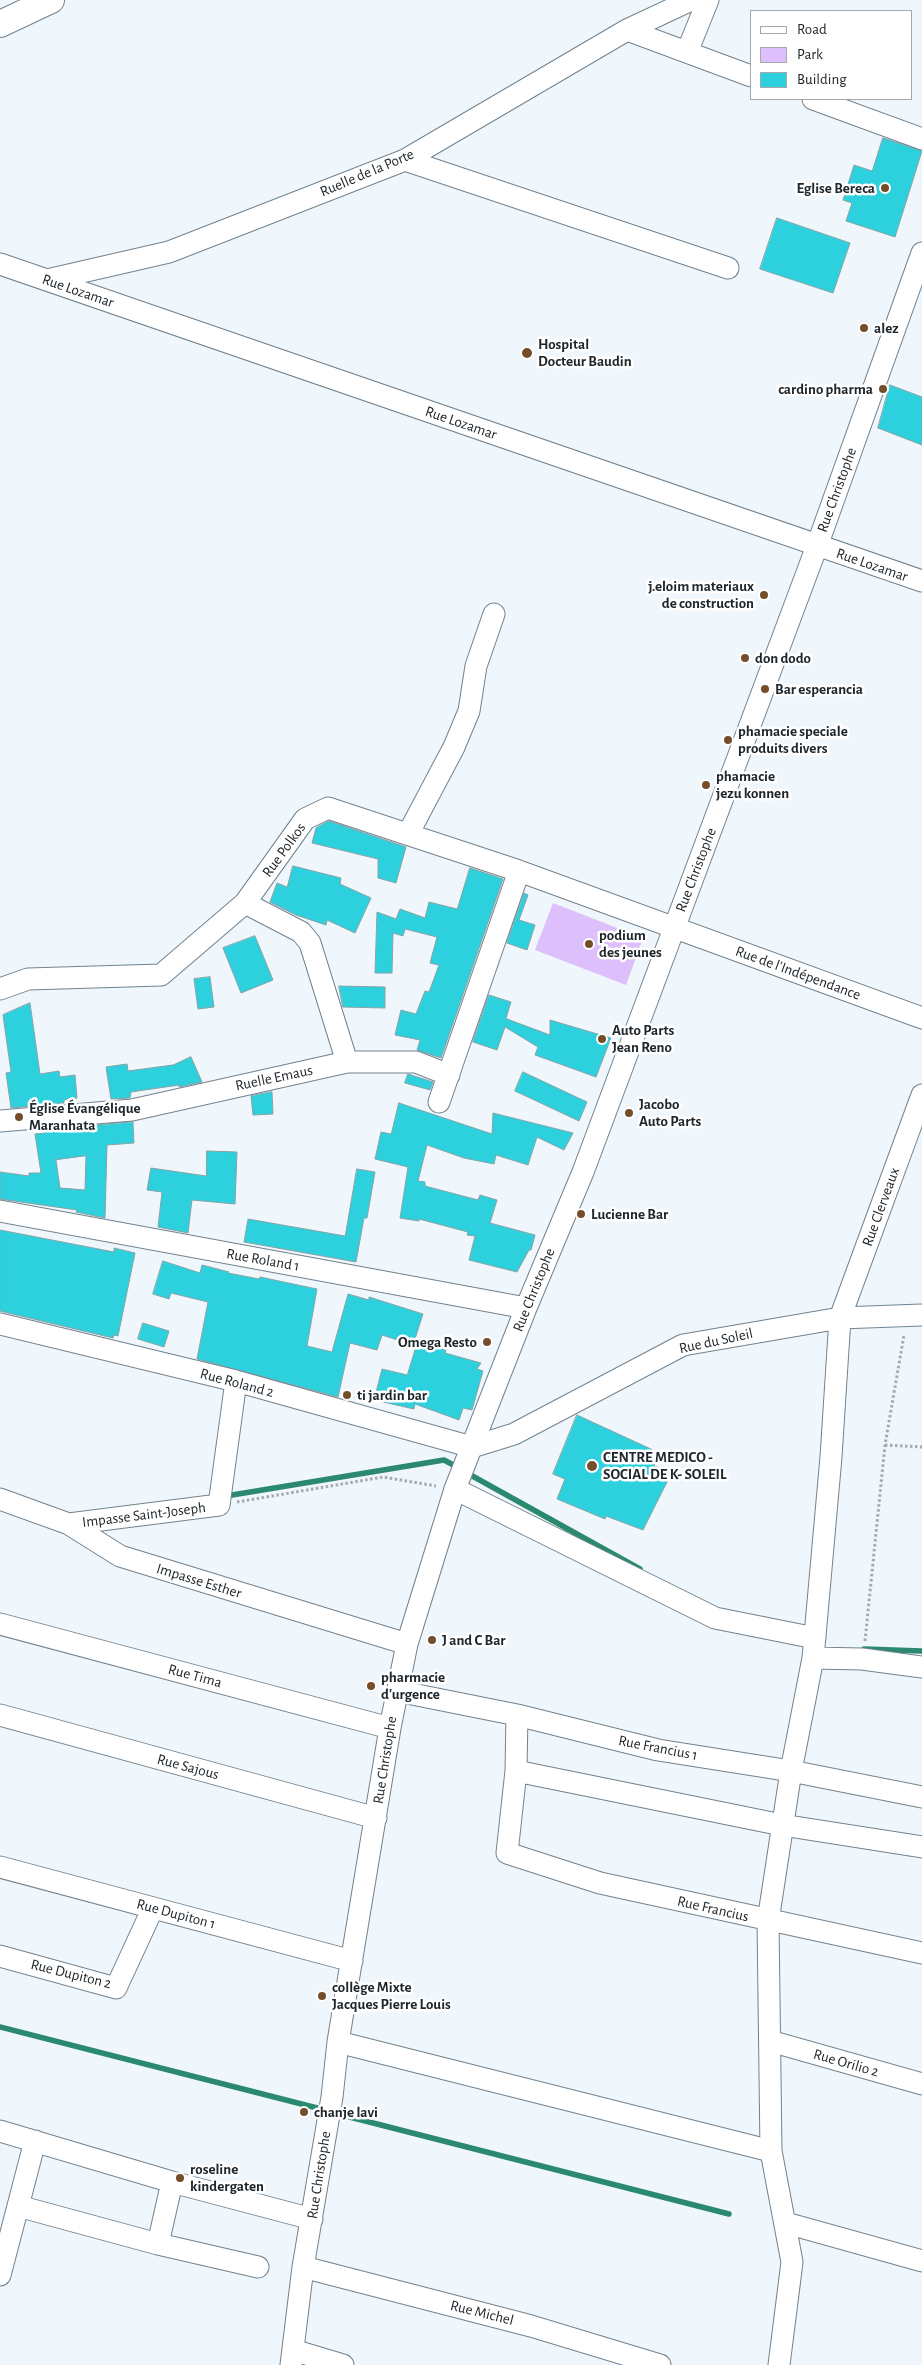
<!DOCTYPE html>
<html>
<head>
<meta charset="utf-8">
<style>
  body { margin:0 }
  #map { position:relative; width:922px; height:2365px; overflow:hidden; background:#eff6fc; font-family:"Alegreya Sans",sans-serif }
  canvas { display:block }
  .legend { position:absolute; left:750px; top:10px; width:162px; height:90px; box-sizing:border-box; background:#fff; border:1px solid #a6a9ab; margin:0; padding:6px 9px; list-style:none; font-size:15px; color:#20272c }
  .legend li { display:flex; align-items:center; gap:10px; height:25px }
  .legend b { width:25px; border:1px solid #a6a9ab }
</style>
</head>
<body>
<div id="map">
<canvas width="922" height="2365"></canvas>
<ul class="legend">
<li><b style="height:6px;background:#fff"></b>Road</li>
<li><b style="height:14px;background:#ddc0fb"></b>Park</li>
<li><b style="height:14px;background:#2cd1dd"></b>Building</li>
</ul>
</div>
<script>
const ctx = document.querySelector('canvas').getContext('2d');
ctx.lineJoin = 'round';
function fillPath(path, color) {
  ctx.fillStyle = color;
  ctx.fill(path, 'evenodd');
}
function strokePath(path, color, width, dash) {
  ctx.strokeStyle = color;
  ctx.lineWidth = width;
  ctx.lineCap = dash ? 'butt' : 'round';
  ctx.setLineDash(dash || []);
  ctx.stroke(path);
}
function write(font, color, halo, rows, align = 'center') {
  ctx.font = font + ' "Alegreya Sans",sans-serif';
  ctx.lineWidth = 5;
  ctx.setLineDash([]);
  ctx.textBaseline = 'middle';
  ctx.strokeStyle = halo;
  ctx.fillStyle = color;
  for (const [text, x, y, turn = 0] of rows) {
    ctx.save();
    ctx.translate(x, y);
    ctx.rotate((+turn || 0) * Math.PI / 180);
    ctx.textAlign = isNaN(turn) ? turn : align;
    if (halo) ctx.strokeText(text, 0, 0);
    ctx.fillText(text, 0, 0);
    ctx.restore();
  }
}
fillPath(new Path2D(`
  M553,903L643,938L626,985L535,950Z`), '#ddc0fb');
strokePath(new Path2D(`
  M467,1473L640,1569
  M226,1496L444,1460L459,1468
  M864,1649L922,1651
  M0,2027L325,2110
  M334,2113L729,2214`), '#2a896e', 5.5);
const building = new Path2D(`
  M883,138L922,151L895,237L846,221L852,203L843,200L854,165L872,171Z
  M777,218L850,243L833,293L760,269Z
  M890,385L922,397V445L878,428Z
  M329,821L406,847L396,883L378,878V859L312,843L316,828Z
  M293,866L341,878L340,884L371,898L355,933L327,920L326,925L296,915L270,902L277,883L287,887Z
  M470,868L503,879L441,1058L417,1050L420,1040L395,1035L401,1010L416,1014L425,991L429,992L439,965L430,963L437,937L405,929L403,936L393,933L392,973H375L377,912L396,919L400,909L425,918L429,902L457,909Z
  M524,893L528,895L519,920L535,925L527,950L507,943Z
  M255,936L273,980L241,993L223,948Z
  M210,977L214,1007L198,1009L194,979Z
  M339,986L385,987V1008L343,1007Z
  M489,995L511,1002L506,1018L507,1019L550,1035V1020L611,1038L596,1077L535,1055L538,1047L505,1027L497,1050L473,1042Z
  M30,1003L40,1074L59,1071L60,1077L75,1075L77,1098L64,1100V1103L11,1108L6,1073L11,1072L3,1015Z
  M191,1057L202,1082L179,1087V1085L131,1092L130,1098L111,1099L106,1067L127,1064L128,1071L173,1065Z
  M523,1072L587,1102L579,1121L515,1091Z
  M408,1074L433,1082L430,1090L405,1083Z
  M272,1092L273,1114L253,1115L251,1096Z
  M399,1103L492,1134L493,1113L573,1133L564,1150L537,1137L528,1165L496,1155L494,1164L464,1158L427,1145L418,1181L425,1182V1186L478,1200L480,1195L497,1200L490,1223L535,1235L531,1250H529L517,1272L469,1260L475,1236L467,1235L468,1232L419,1219V1221L400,1218L408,1167L375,1159L381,1132L391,1134Z
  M133,1122L134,1143L107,1145L105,1218L76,1212L77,1210L0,1199V1172L29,1176V1173H41L35,1134L45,1133V1130ZM86,1156L85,1190L60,1188L56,1160Z
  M207,1151L237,1152L235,1204L192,1200L188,1233L158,1227L162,1192L147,1190L151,1168L206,1176Z
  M357,1169L375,1172L367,1218H364L356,1262L244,1242L248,1219L345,1236Z
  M0,1230L114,1252V1248L135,1253L118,1336L114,1335L113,1338L0,1311Z
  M163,1261L200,1273L202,1265L229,1272L228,1273L259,1279L260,1277L317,1289L307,1346L332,1352L348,1294L369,1300V1297L423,1314L413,1345L382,1335L377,1350L350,1343L338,1397L197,1359L208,1302L171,1293L169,1299L153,1294Z
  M143,1323L169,1331L164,1347L138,1339Z
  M418,1341L446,1350L445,1353L481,1363L477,1369L483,1371L472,1410L463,1408L459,1420L415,1404L414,1409L374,1400L382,1369L407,1375Z
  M577,1415L653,1450L651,1455L657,1460L654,1466L672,1472L643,1530L606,1516L605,1519L557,1499L565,1479L553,1474Z`);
fillPath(building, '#2cd1dd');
strokePath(building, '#89a2a4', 1);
const minor = new Path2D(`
  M627,30L751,76
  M687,52L708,0
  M813,99L922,139
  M405,160L728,268
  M0,264L922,581
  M47,280L169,252L405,160L627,30L691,0
  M408,834L454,747L469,711L476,666L494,614
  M0,989L28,979L161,975L245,903L305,819L328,808L519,871L922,1018
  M347,1062H416L449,1075
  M439,1102L519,871
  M0,1121L132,1110L347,1062L310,943L301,932L245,903
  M0,1211L526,1308
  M0,1324L236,1381L472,1447
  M472,1447L514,1434L683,1345L840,1318L922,1315
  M455,1489L715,1618L815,1638
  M0,1499L69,1524L120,1556L407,1644
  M69,1524L219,1505L236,1381
  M0,1624L390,1728
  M813,1658L862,1659L922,1667
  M397,1691L517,1715L658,1750L791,1771L922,1797
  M0,1715L376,1818
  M517,1715L516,1771L507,1853L600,1883L922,1953
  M516,1771L782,1825L922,1847
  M0,1867L352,1961
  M0,1956L116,1988L153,1908
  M770,2041L922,2084
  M338,2042L771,2151
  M0,2131L172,2182L312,2219
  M18,2206L158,2244L258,2267
  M786,2223L922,2261
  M158,2244L172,2182
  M303,2267L531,2326L660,2365
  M0,2275L35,2141
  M293,2350L343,2365
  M291,2365L303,2267L332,2097L338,2042L390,1728L407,1644L455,1489L526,1308L583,1172L817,546L922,253
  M779,2365L792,2262L771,2151L768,1921L791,1771L813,1658L831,1457L840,1318L922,1095`);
const major = new Path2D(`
  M0,24L51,0`);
strokePath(minor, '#71838f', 23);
strokePath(major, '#71838f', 28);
strokePath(new Path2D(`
  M885,1445L922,1447
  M237,1502L383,1477L436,1486
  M865,1641L885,1445L904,1335`), '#a3aab0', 3, [2.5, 2.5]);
strokePath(minor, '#fff', 21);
strokePath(major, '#fff', 26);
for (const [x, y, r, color] of [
  [885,188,5,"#744e2a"],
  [864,328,5,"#744e2a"],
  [527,353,6,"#744e2a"],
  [883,389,5,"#744e2a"],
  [764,595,5,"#744e2a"],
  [745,658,5,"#744e2a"],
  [765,689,5,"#744e2a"],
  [728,740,5,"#744e2a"],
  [706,785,5,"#744e2a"],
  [589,944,5,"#744e2a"],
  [602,1039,5,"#744e2a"],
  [629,1113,5,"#744e2a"],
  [19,1117,5,"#744e2a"],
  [581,1214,5,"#744e2a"],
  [487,1342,5,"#744e2a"],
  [347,1395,5,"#744e2a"],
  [592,1466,6,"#744e2a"],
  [432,1640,5,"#744e2a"],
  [371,1686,5,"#744e2a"],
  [322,1996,5,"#744e2a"],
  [304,2112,5,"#744e2a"],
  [180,2178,5,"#744e2a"]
]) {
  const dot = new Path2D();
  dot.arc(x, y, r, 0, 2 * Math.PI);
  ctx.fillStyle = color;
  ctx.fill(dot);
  strokePath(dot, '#fff', 2);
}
write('15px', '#20272c', '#fff', [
  ["Ruelle de la Porte",367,173,-23],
  ["Rue Lozamar",78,291,19],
  ["Rue Lozamar",461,423,19],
  ["Rue Christophe",837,490,-70],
  ["Rue Lozamar",872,565,19],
  ["Rue Polkos",284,850,-54],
  ["Rue Christophe",696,870,-69],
  ["Rue de l'Indépendance",798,973,20],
  ["Ruelle Emaus",274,1078,-12],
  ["Rue Clerveaux",881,1207,-70],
  ["Rue Roland 1",263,1260,10],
  ["Rue Christophe",534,1290,-68],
  ["Rue du Soleil",716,1341,-12],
  ["Rue Roland 2",237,1383,15],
  ["Impasse Saint-Joseph",144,1515,-7],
  ["Impasse Esther",199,1581,17],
  ["Rue Tima",195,1676,15],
  ["Rue Francius 1",658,1748,11],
  ["Rue Christophe",385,1760,-81],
  ["Rue Sajous",188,1767,15],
  ["Rue Francius",713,1909,13],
  ["Rue Dupiton 1",176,1914,15],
  ["Rue Dupiton 2",71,1974,14],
  ["Rue Orilio 2",846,2063,16],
  ["Rue Christophe",319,2175,-81],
  ["Rue Michel",482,2313,14]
]);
write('bold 15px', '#20272c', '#fff', [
  ["Eglise Bereca",875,188,"right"],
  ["alez",874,328],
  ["Hospital",538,344],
  ["Docteur Baudin",538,361],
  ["cardino pharma",873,389,"right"],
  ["j.eloim materiaux",754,586,"right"],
  ["de construction",754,603,"right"],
  ["don dodo",755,658],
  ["Bar esperancia",775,689],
  ["phamacie speciale",738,731],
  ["produits divers",738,748],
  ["phamacie",716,776],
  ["jezu konnen",716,793],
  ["podium",599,935],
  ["des jeunes",599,952],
  ["Auto Parts",612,1030],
  ["Jean Reno",612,1047],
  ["Jacobo",639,1104],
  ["Auto Parts",639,1121],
  ["Église Évangélique",29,1108],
  ["Maranhata",29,1125],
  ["Lucienne Bar",591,1214],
  ["Omega Resto",477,1342,"right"],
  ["ti jardin bar",357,1395],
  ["CENTRE MEDICO -",603,1457],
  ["SOCIAL DE K- SOLEIL",603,1474],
  ["J and C Bar",442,1640],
  ["pharmacie",381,1677],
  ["d'urgence",381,1694],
  ["collège Mixte",332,1987],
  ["Jacques Pierre Louis",332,2004],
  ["chanje lavi",314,2112],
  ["roseline",190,2169],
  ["kindergaten",190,2186]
], 'left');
</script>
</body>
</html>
